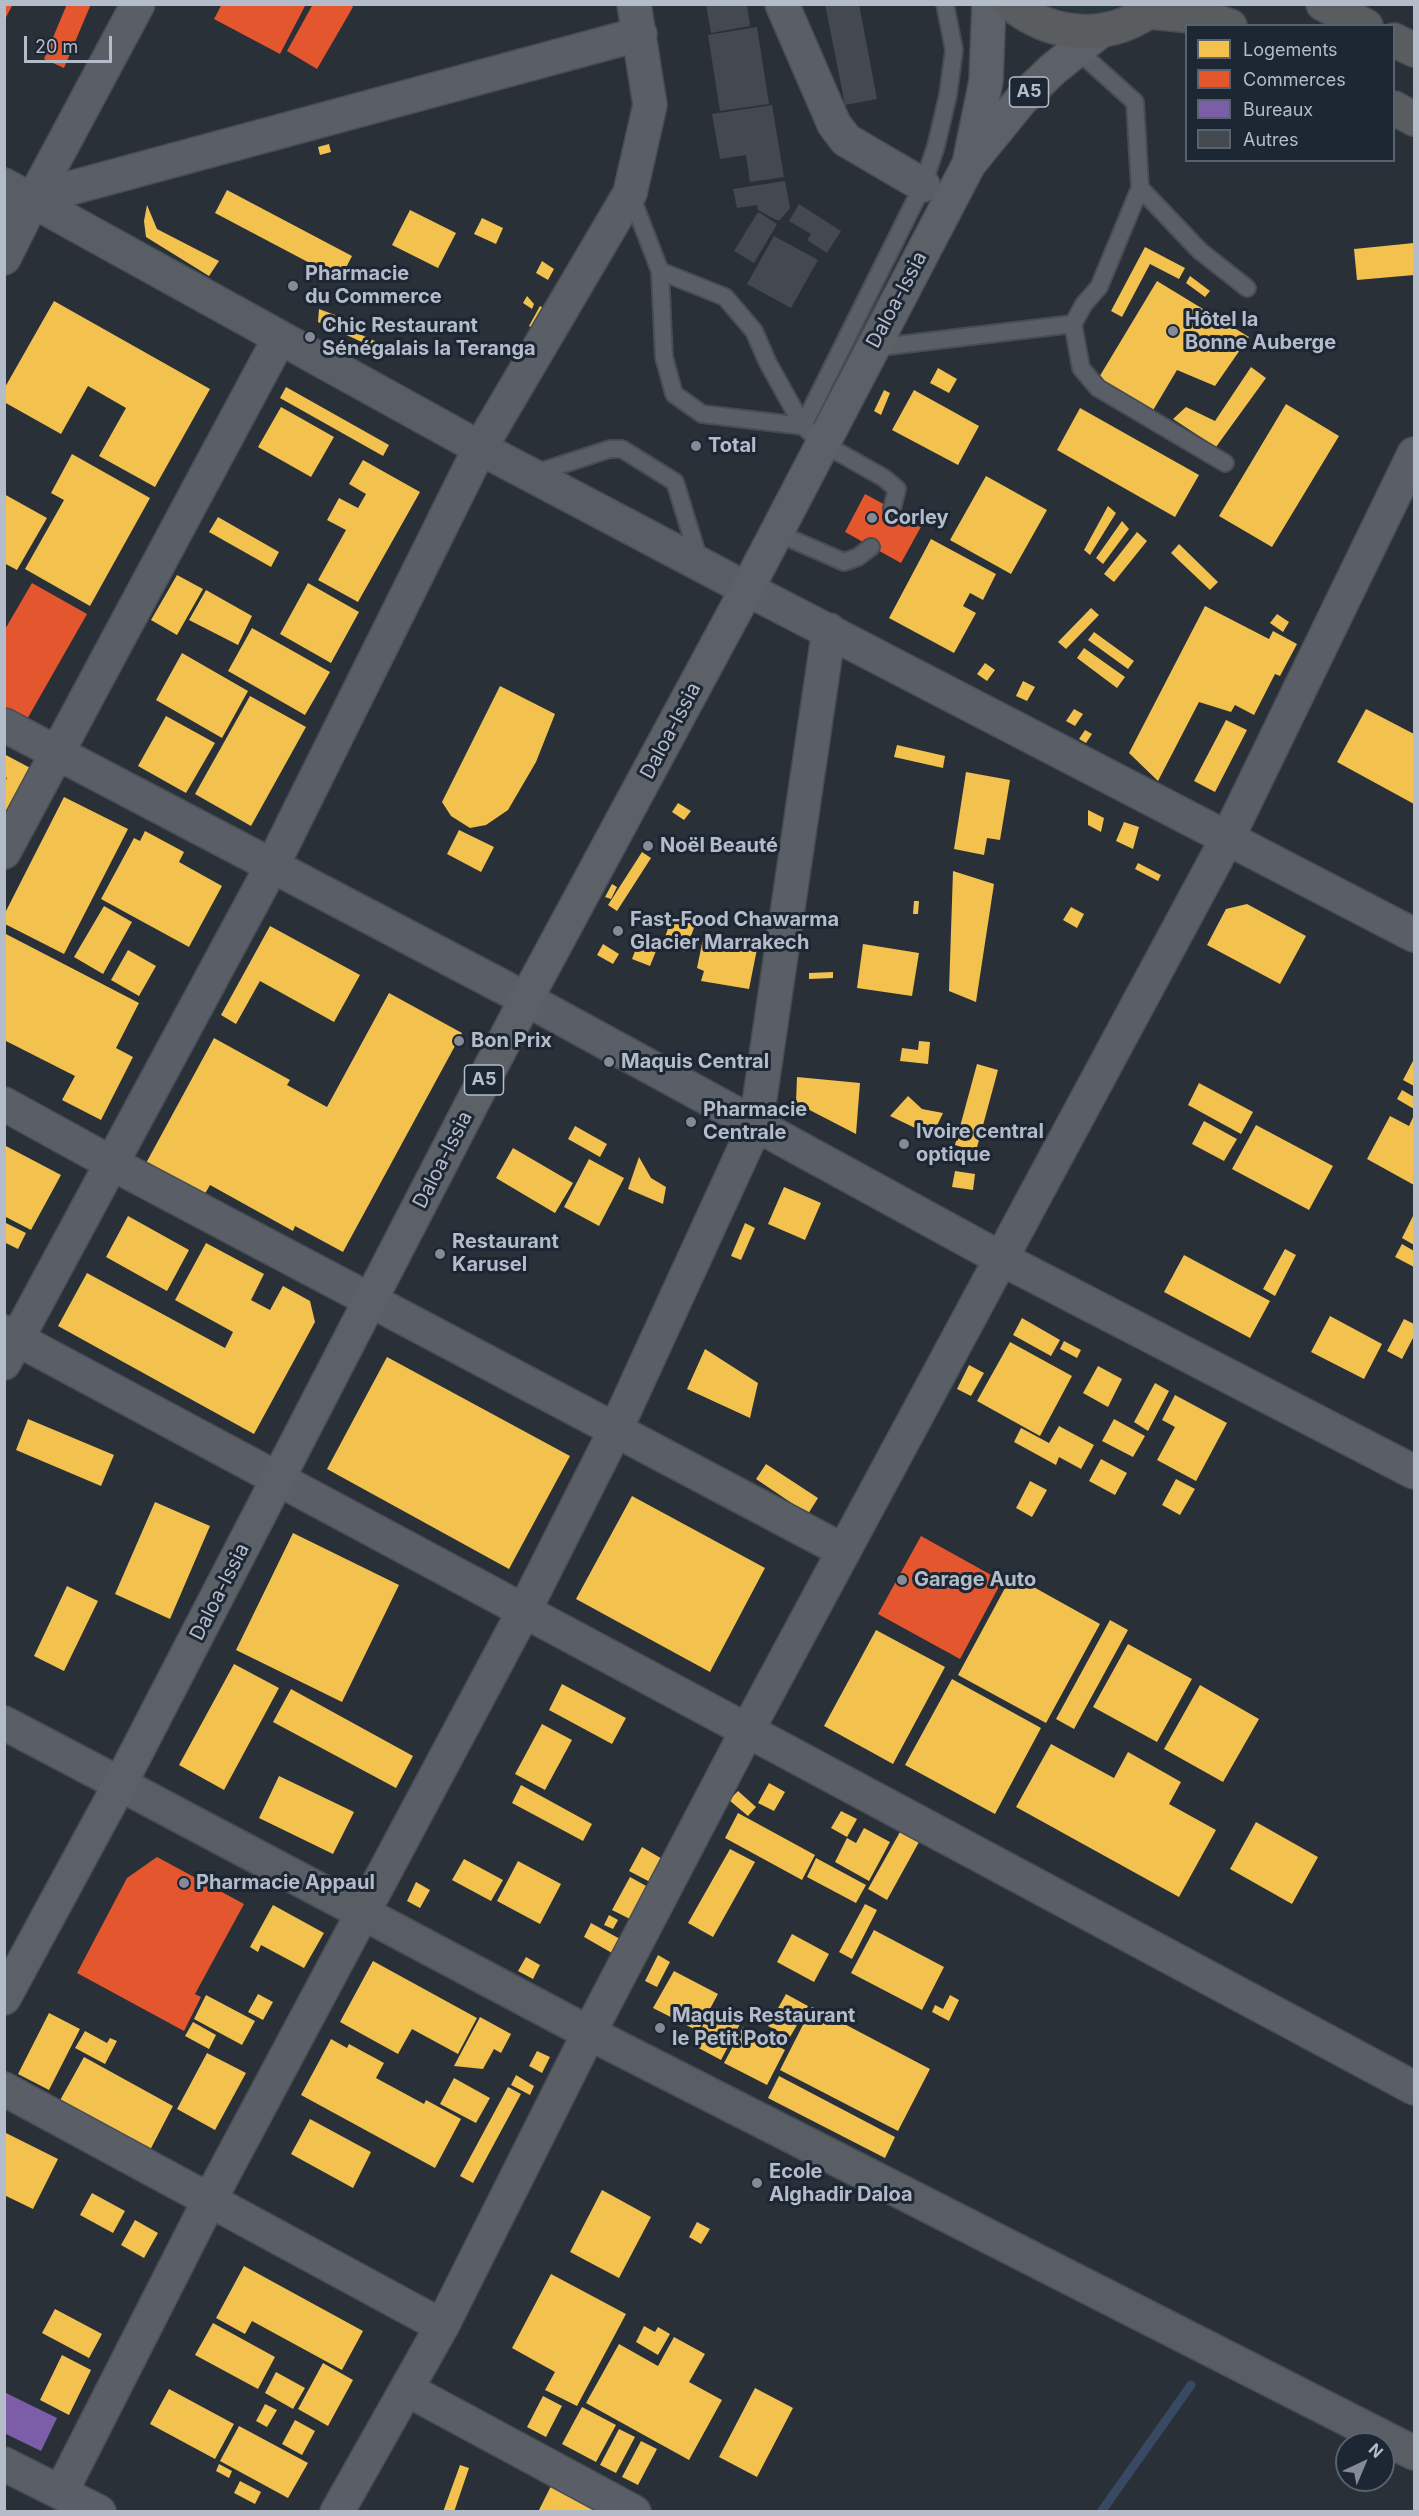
<!DOCTYPE html>
<html>
<head>
<meta charset="utf-8">
<style>
  body { margin:0 }
  #map { position:relative; width:1419px; height:2516px; overflow:hidden; background:#2a3038; font-family:Inter,sans-serif }
  canvas { display:block }
  .frame { position:absolute; inset:0; border:6px solid #b4bcc9; pointer-events:none }
  .legend { position:absolute; left:1185px; top:24px; width:210px; height:138px; box-sizing:border-box; background:#1d2633; border:2px solid #59626f; margin:0; padding:8px 10px; list-style:none; font-size:18px; color:#b4bcc9 }
  .legend li { display:flex; align-items:center; gap:12px; height:30px }
  .legend b { width:30px; border:2px solid #59626f }
  .north { position:absolute; left:1335px; top:2432px; width:60px; height:60px; box-sizing:border-box; background:#1d2633; border:2px solid #59626f; border-radius:50%; rotate:44deg; font-size:16px; font-weight:700; line-height:24px; text-align:center; color:#b4bcc9 }
  .north::after { content:''; display:block; margin:auto; width:21px; height:27px; background:#848b96; clip-path:polygon(50% 0,100% 100%,50% 72%,0 100%) }
  .scale { position:absolute; left:24px; top:36px; width:88px; height:27px; box-sizing:border-box; border:3px solid #b4bcc9; border-top:0; padding-left:8px; font-size:18px; line-height:21px; white-space:nowrap; color:#b4bcc9; -webkit-text-stroke:4px #1d2633; paint-order:stroke }
</style>
</head>
<body>
<div id="map">
<canvas width="1419" height="2516"></canvas>
<div class="frame"></div>
<ul class="legend">
<li><b style="height:16px;background:#f2c14e"></b>Logements</li>
<li><b style="height:16px;background:#e4572e"></b>Commerces</li>
<li><b style="height:16px;background:#7b5ea7"></b>Bureaux</li>
<li><b style="height:16px;background:#444950"></b>Autres</li>
</ul>
<div class="north">N</div>
<div class="scale">20 m</div>
</div>
<script>
const ctx = document.querySelector('canvas').getContext('2d');
ctx.lineJoin = 'round';
function fillPath(path, color) {
  ctx.fillStyle = color;
  ctx.fill(path, 'evenodd');
}
function strokePath(path, color, width, dash) {
  ctx.strokeStyle = color;
  ctx.lineWidth = width;
  ctx.lineCap = dash ? 'butt' : 'round';
  ctx.setLineDash(dash || []);
  ctx.stroke(path);
}
function write(font, color, halo, rows, align = 'center') {
  ctx.font = font + ' Inter,sans-serif';
  ctx.lineWidth = 6;
  ctx.setLineDash([]);
  ctx.textBaseline = 'middle';
  ctx.strokeStyle = halo;
  ctx.fillStyle = color;
  for (const [text, x, y, turn = 0] of rows) {
    ctx.save();
    ctx.translate(x, y);
    ctx.rotate((+turn || 0) * Math.PI / 180);
    ctx.textAlign = isNaN(turn) ? turn : align;
    if (halo) ctx.strokeText(text, 0, 0);
    ctx.fillText(text, 0, 0);
    ctx.restore();
  }
}
fillPath(new Path2D(`
  M1045,5H1119C1096,18 1069,11 1045,5Z`), '#273a3e');
fillPath(new Path2D(`
  M329,144L331,152L320,155L318,147Z
  M227,190L352,256L340,279L215,213Z
  M147,205L157,229L219,261L209,276L146,237L144,221Z
  M410,210L456,233L438,268L392,245Z
  M482,218L503,228L496,244L474,234Z
  M1414,243V275L1357,280L1354,249Z
  M1145,247L1185,268L1179,279L1150,264L1122,317L1111,311Z
  M542,261L554,269L548,280L536,273Z
  M1190,276L1210,291L1205,297L1186,283Z
  M1157,281L1249,337L1215,386L1177,370L1152,412L1098,379Z
  M527,296L534,304L532,309L523,303Z
  M54,301L210,389L155,487L99,456L126,408L88,386L61,434L4,402V389Z
  M540,306L548,311L536,330L529,326Z
  M319,309L343,318L344,327L377,342L375,348L318,322Z
  M1251,367L1266,378L1216,447L1173,419L1186,407L1215,421Z
  M938,368L957,379L949,393L930,383Z
  M286,387L389,445L383,456L280,398Z
  M884,390L890,393L881,415L874,411Z
  M914,390L979,426L958,465L892,430Z
  M1286,404L1339,436L1272,547L1219,516Z
  M281,407L334,437L311,477L258,447Z
  M1080,408L1199,475L1175,517L1057,450Z
  M72,454L150,498L90,606L25,569L64,500L51,493Z
  M363,460L420,492L358,602L318,580L346,530L327,520L339,498L358,508L366,494L349,484Z
  M986,476L1047,510L1011,574L950,540Z
  M4,494L47,518L17,570L4,563Z
  M1108,506L1116,513L1090,555L1084,550Z
  M218,517L279,552L271,567L209,532Z
  M1122,521L1129,529L1103,564L1096,558Z
  M1137,532L1147,541L1114,582L1104,574Z
  M931,539L996,574L983,600L970,593L963,606L976,613L954,653L889,618Z
  M1179,544L1218,582L1210,590L1171,553Z
  M177,575L203,589L177,635L151,620Z
  M308,583L359,612L331,663L280,634Z
  M206,590L252,616L238,645L189,620Z
  M1205,606L1269,639L1273,631L1297,644L1280,676L1275,674L1254,715L1235,705L1231,712L1199,702L1158,781L1129,753Z
  M1091,608L1099,615L1066,649L1058,642Z
  M1277,614L1289,622L1283,632L1270,623Z
  M252,628L330,672L305,715L228,671Z
  M1094,632L1134,661L1128,669L1088,640Z
  M1084,648L1125,677L1117,688L1077,658Z
  M182,653L248,691L222,738L156,700Z
  M985,663L995,670L987,681L977,674Z
  M1023,681L1035,687L1027,701L1016,696Z
  M500,686L555,714L536,762L508,810L486,825L470,828L451,816L442,802Z
  M250,696L306,727L251,826L195,794Z
  M1074,709L1083,714L1075,726L1066,721Z
  M1366,709L1414,734V804L1337,762Z
  M166,716L215,743L186,793L138,766Z
  M1226,720L1247,730L1215,792L1194,781Z
  M1085,730L1092,734L1086,743L1079,739Z
  M897,745L945,756L943,768L894,757Z
  M4,754L36,771L4,830V783L7,778L4,776Z
  M966,772L1010,780L1000,840L987,838L984,855L954,849Z
  M64,797L128,829L64,954L5,924V913Z
  M678,803L691,811L684,820L672,812Z
  M1088,810L1104,818L1101,832L1088,825Z
  M1124,822L1139,827L1133,849L1116,841Z
  M459,830L494,847L481,872L447,854Z
  M145,831L184,852L179,862L222,886L189,947L101,899L134,838L140,841Z
  M642,852L651,858L617,911L608,905Z
  M1138,863L1161,875L1158,881L1135,869Z
  M953,871L994,884L976,1002L949,991Z
  M612,884L617,887L611,899L605,897Z
  M914,901H919L918,914H913Z
  M1247,904L1306,936L1280,984L1207,945L1226,909Z
  M104,906L132,922L103,974L74,957Z
  M1071,907L1084,914L1077,928L1063,920Z
  M672,917L695,925L685,952L663,943Z
  M270,926L360,975L334,1022L260,981L236,1024L221,1015Z
  M4,933L139,1003L116,1048L133,1057L101,1120L62,1100L75,1076L4,1040Z
  M640,938L658,946L650,966L632,959Z
  M703,939L757,949L749,989L701,981L704,971L697,968Z
  M603,944L619,954L613,964L597,955Z
  M863,944L919,953L912,996L857,988Z
  M128,950L156,966L139,996L111,980Z
  M833,972V978L809,979V973Z
  M389,993L462,1033L343,1252L295,1226L293,1231L210,1185L203,1197L145,1165L214,1038L290,1080L287,1085L327,1107Z
  M919,1041L930,1042L928,1064L900,1061L902,1048L918,1050Z
  M1414,1059V1086L1403,1080Z
  M977,1064L998,1070L976,1151L955,1145Z
  M797,1077L860,1083L856,1134L796,1103Z
  M1199,1083L1253,1112L1241,1134L1188,1105Z
  M1402,1090L1414,1097V1109L1397,1099Z
  M908,1096L922,1109L943,1113L932,1136L890,1116Z
  M1414,1115V1185L1367,1159L1390,1116L1409,1126Z
  M1204,1121L1237,1139L1224,1161L1192,1144Z
  M1256,1125L1333,1166L1309,1210L1232,1169Z
  M575,1126L607,1144L600,1157L568,1139Z
  M4,1145L61,1175L31,1230L4,1216Z
  M513,1148L573,1183L555,1213L496,1178Z
  M639,1157L651,1178L666,1187L663,1204L628,1189Z
  M589,1159L624,1178L599,1226L564,1207Z
  M955,1171L975,1174L973,1190L952,1187Z
  M784,1187L821,1203L805,1240L768,1224Z
  M1414,1214V1245L1402,1238Z
  M128,1216L189,1250L167,1291L106,1257Z
  M4,1222L26,1233L18,1249L4,1242Z
  M745,1223L755,1228L741,1260L731,1256Z
  M206,1243L264,1274L251,1300L270,1310L283,1286L310,1301L315,1322L254,1434L58,1326L87,1273L225,1348L233,1332L175,1300Z
  M1402,1244L1414,1251V1267L1395,1257Z
  M1285,1249L1296,1255L1275,1296L1263,1289Z
  M1184,1255L1270,1301L1250,1338L1164,1292Z
  M1330,1316L1382,1344L1364,1379L1311,1352Z
  M1022,1318L1060,1340L1051,1356L1013,1335Z
  M1404,1319L1414,1324V1336L1402,1359L1387,1351Z
  M1064,1341L1081,1350L1077,1358L1060,1349Z
  M1010,1342L1072,1376L1040,1436L977,1401Z
  M705,1349L758,1383L750,1418L687,1389Z
  M387,1357L570,1456L509,1569L327,1469Z
  M969,1365L984,1373L971,1396L957,1389Z
  M1098,1366L1122,1379L1108,1407L1083,1393Z
  M1155,1383L1169,1391L1148,1431L1134,1422Z
  M1175,1395L1227,1423L1196,1481L1157,1460L1175,1427L1162,1420Z
  M28,1419L114,1455L101,1486L16,1450Z
  M1114,1419L1145,1436L1133,1457L1102,1441Z
  M1059,1426L1094,1445L1081,1469L1059,1457L1056,1465L1014,1442L1021,1428L1049,1443Z
  M1101,1459L1127,1473L1115,1495L1089,1481Z
  M766,1464L818,1498L808,1514L756,1479Z
  M1176,1479L1195,1489L1180,1515L1162,1505Z
  M1030,1481L1047,1490L1032,1517L1016,1508Z
  M632,1496L765,1568L710,1672L576,1599Z
  M155,1502L210,1526L170,1619L115,1594Z
  M293,1533L399,1585L342,1702L236,1650Z
  M1012,1575L1100,1624L1046,1723L958,1675Z
  M67,1586L98,1601L64,1671L34,1656Z
  M1110,1620L1128,1630L1074,1729L1056,1719Z
  M876,1630L945,1667L893,1764L824,1726Z
  M1128,1644L1192,1679L1157,1742L1093,1707Z
  M234,1664L279,1688L224,1790L179,1765Z
  M952,1679L1041,1728L995,1814L905,1765Z
  M562,1684L626,1718L612,1744L549,1710Z
  M1200,1685L1259,1719L1223,1782L1164,1749Z
  M291,1689L413,1756L396,1788L273,1722Z
  M542,1724L572,1740L545,1790L515,1774Z
  M1051,1744L1114,1778L1128,1752L1181,1782L1169,1804L1216,1830L1179,1897L1016,1807Z
  M279,1776L354,1812L333,1854L259,1818Z
  M769,1783L785,1792L774,1811L758,1803Z
  M521,1785L592,1824L583,1841L512,1803Z
  M738,1791L756,1807L748,1816L729,1800Z
  M841,1811L857,1819L847,1837L831,1828Z
  M738,1813L815,1855L802,1880L725,1838Z
  M1256,1822L1318,1857L1292,1904L1230,1869Z
  M864,1828L890,1842L869,1881L835,1862L847,1838L856,1843Z
  M900,1832L919,1842L887,1900L868,1889Z
  M642,1847L664,1860L652,1883L629,1871Z
  M730,1849L755,1862L713,1937L688,1923Z
  M816,1858L866,1885L856,1903L807,1877Z
  M464,1859L503,1880L491,1901L452,1880Z
  M518,1861L561,1884L540,1924L497,1901Z
  M630,1877L648,1887L630,1919L612,1910Z
  M416,1882L430,1890L420,1908L407,1901Z
  M865,1904L877,1910L852,1959L839,1952Z
  M273,1905L324,1933L304,1968L261,1945L258,1952L250,1947Z
  M609,1915L618,1920L613,1929L604,1925Z
  M591,1923L620,1939L612,1953L584,1937Z
  M874,1930L944,1967L922,2010L851,1973Z
  M792,1934L829,1954L814,1982L777,1962Z
  M658,1955L670,1962L657,1987L645,1981Z
  M526,1957L540,1965L533,1979L518,1971Z
  M373,1961L477,2018L458,2054L412,2029L398,2054L340,2022Z
  M674,1971L718,1994L698,2031L653,2008Z
  M258,1994L273,2002L263,2020L248,2012Z
  M786,1994L808,2006L790,2037L768,2026Z
  M206,1995L255,2021L242,2045L194,2019Z
  M950,1995L959,2000L949,2021L932,2012L935,2005L943,2009Z
  M812,2007L930,2069L898,2131L780,2070Z
  M711,2009L740,2024L721,2060L693,2045Z
  M49,2013L80,2029L49,2090L18,2074Z
  M480,2017L511,2034L501,2053L494,2049L483,2069L454,2066Z
  M193,2022L216,2035L209,2049L185,2036Z
  M743,2027L785,2050L767,2085L724,2063Z
  M85,2031L107,2043L110,2038L117,2041L105,2064L75,2048Z
  M331,2039L347,2048L349,2044L384,2063L376,2078L424,2104L426,2100L461,2119L435,2168L301,2095Z
  M537,2051L550,2057L542,2073L529,2066Z
  M207,2053L246,2073L215,2130L177,2109Z
  M84,2057L173,2106L148,2154L58,2104Z
  M516,2075L534,2086L530,2095L511,2085Z
  M779,2076L895,2137L885,2158L768,2098Z
  M454,2078L490,2098L476,2123L440,2104Z
  M508,2087L521,2094L473,2183L460,2176Z
  M310,2119L371,2152L353,2188L291,2154Z
  M4,2132L58,2159L33,2209L4,2195Z
  M602,2190L651,2217L619,2278L570,2252Z
  M92,2193L125,2211L113,2233L80,2215Z
  M135,2220L158,2233L144,2258L121,2245Z
  M697,2222L710,2229L701,2244L689,2237Z
  M244,2266L363,2331L342,2370L252,2321L245,2334L216,2318Z
  M551,2274L626,2314L577,2406L545,2390L555,2372L512,2348Z
  M55,2309L102,2334L89,2358L42,2333Z
  M213,2323L275,2357L258,2389L195,2355Z
  M644,2326L655,2332L658,2327L670,2334L658,2355L636,2342Z
  M674,2337L705,2354L689,2382L722,2400L689,2460L586,2403L619,2344L658,2366Z
  M62,2355L91,2370L69,2415L40,2400Z
  M323,2363L353,2380L328,2426L298,2409Z
  M276,2372L305,2388L293,2409L265,2393Z
  M755,2388L793,2408L757,2477L719,2457Z
  M169,2389L234,2424L215,2459L150,2424Z
  M543,2396L562,2406L546,2437L527,2427Z
  M265,2404L277,2410L267,2427L256,2421Z
  M582,2407L616,2425L596,2462L562,2444Z
  M295,2420L315,2431L302,2455L282,2444Z
  M239,2426L308,2463L288,2498L220,2461Z
  M619,2429L635,2437L616,2473L600,2465Z
  M641,2441L657,2449L638,2485L622,2477Z
  M219,2464L232,2471L229,2478L216,2471Z
  M460,2465L469,2468L454,2512H443Z
  M240,2481L261,2492L255,2504L234,2493Z
  M551,2486L600,2512H538Z`), '#f2c14e');
fillPath(new Path2D(`
  M4,4H13L4,21Z
  M67,4H91L64,68L44,59Z
  M222,4H306L280,54L214,19Z
  M313,4H349L353,7L317,69L287,51Z
  M865,494L922,525L901,563L845,532Z
  M32,583L87,614L26,721L4,709V631Z
  M921,1536L1002,1581L960,1659L878,1614Z
  M157,1857L244,1904L195,1994L201,1997L184,2031L77,1973L127,1878Z`), '#e4572e');
fillPath(new Path2D(`
  M4,2392L57,2418L41,2451L4,2433Z`), '#7b5ea7');
strokePath(new Path2D(`
  M1101,2512L1191,2385`), '#384963', 9);
fillPath(new Path2D(`
  M706,4H747L750,26L711,33Z
  M825,4H859L877,99L845,105Z
  M757,27L769,104L720,111L708,35Z
  M772,105L784,177L750,182L746,155L720,159L712,114Z
  M785,181L790,208L780,220H776L758,210L757,205L737,208L733,189Z
  M799,204L841,231L827,253L807,240L811,234L789,221Z
  M758,212L777,224L754,263L734,251Z
  M774,236L818,260L791,308L747,284Z`), '#444950');
const lane = new Path2D(`
  M1077,50L1135,102L1140,188L1200,251L1247,288
  M630,193L660,271L725,297L754,331L768,363L803,426L822,443L884,478L897,489L892,509
  M660,271L664,357L674,394L702,414L803,426L923,185L936,146L948,95L954,50L945,4
  M1073,324L1081,368L1098,388L1225,463
  M872,348L1073,324L1084,304L1099,287L1140,188
  M533,474L610,449H622L675,482L700,563
  M777,533L844,562L858,557L871,547`);
const street = new Path2D(`
  M782,4L834,124L846,140L923,185
  M4,206L640,34
  M4,258L33,200L138,4
  M747,589L1414,935
  M4,725L526,999L1000,1258L1414,1472
  M4,852L279,339
  M4,1104L113,1164L844,1551
  M4,1332L1414,2088
  M4,1363L272,866L480,448L630,193L650,105L634,4
  M4,1723L120,1784
  M4,2089L442,2326
  M408,2390L634,2512
  M4,2464L99,2512
  M61,2492L209,2201L525,1609L615,1431L756,1124L829,630
  M337,2512L442,2326L589,2033L748,1729L1228,837L1414,454`);
const secondary = new Path2D(`
  M4,185L480,448L747,589
  M120,1784L589,2033L1414,2453`);
const primary = new Path2D(`
  M970,159L986,81L989,4
  M4,1998L120,1784L526,999L747,589L969,164L1021,100L1052,70L1099,32`);
const highway = new Path2D(`
  M1011,4C1054,39 1114,42 1158,4
  M1323,4L1366,26
  M1149,12L1202,17L1230,26
  M1394,40L1414,50
  M1394,108L1414,119`);
strokePath(lane, '#484c53', 20);
strokePath(street, '#484c53', 36);
strokePath(secondary, '#484c53', 36);
strokePath(primary, '#484c55', 36);
strokePath(highway, '#474c53', 36);
strokePath(lane, '#5a5e66', 16);
strokePath(street, '#5a5e66', 33);
strokePath(secondary, '#595d64', 33);
strokePath(primary, '#5c6168', 33);
strokePath(highway, '#5a5d60', 33);
for (const [x, y, r, color] of [
  [293,286,6,"#848b96"],
  [1173,331,6,"#848b96"],
  [310,337,6,"#848b96"],
  [696,446,6,"#848b96"],
  [872,518,6,"#848b96"],
  [648,846,6,"#848b96"],
  [618,931,6,"#848b96"],
  [459,1041,6,"#848b96"],
  [609,1062,6,"#848b96"],
  [691,1122,6,"#848b96"],
  [904,1144,6,"#848b96"],
  [440,1254,6,"#848b96"],
  [902,1580,6,"#848b96"],
  [184,1883,6,"#848b96"],
  [660,2028,6,"#848b96"],
  [757,2183,6,"#848b96"]
]) {
  const dot = new Path2D();
  dot.arc(x, y, r, 0, 2 * Math.PI);
  ctx.fillStyle = color;
  ctx.fill(dot);
  strokePath(dot, '#1d2633', 2);
}
for (const [x, y, w] of [
  [1029,92,39],
  [484,1080,39]
]) {
  const box = new Path2D();
  box.roundRect(x - w / 2, y - 15, w, 30, 4.5);
  ctx.fillStyle = '#1d2633';
  ctx.fill(box);
  strokePath(box, '#b4bcc9', 1.5);
}
write('bold 18px', '#b4bcc9', null, [
  ["A5",1029,92],
  ["A5",484,1080]
]);
write('bold 20px', '#b4bcc9', '#1d2633', [
  ["Pharmacie",305,274],
  ["du Commerce",305,297],
  ["Hôtel la",1185,320],
  ["Bonne Auberge",1185,343],
  ["Chic Restaurant",322,326],
  ["Sénégalais la Teranga",322,349],
  ["Total",708,446],
  ["Corley",884,518],
  ["Noël Beauté",660,846],
  ["Fast-Food Chawarma",630,920],
  ["Glacier Marrakech",630,943],
  ["Bon Prix",471,1041],
  ["Maquis Central",621,1062],
  ["Pharmacie",703,1110],
  ["Centrale",703,1133],
  ["Ivoire central",916,1132],
  ["optique",916,1155],
  ["Restaurant",452,1242],
  ["Karusel",452,1265],
  ["Garage Auto",914,1580],
  ["Pharmacie Appaul",196,1883],
  ["Maquis Restaurant",672,2016],
  ["le Petit Poto",672,2039],
  ["Ecole",769,2172],
  ["Alghadir Daloa",769,2195]
], 'left');
write('20px', '#b4bcc9', '#1d2633', [
  ["Daloa-Issia",897,300,-62],
  ["Daloa-Issia",671,731,-62],
  ["Daloa-Issia",443,1160,-63],
  ["Daloa-Issia",220,1592,-63]
]);
</script>
</body>
</html>
